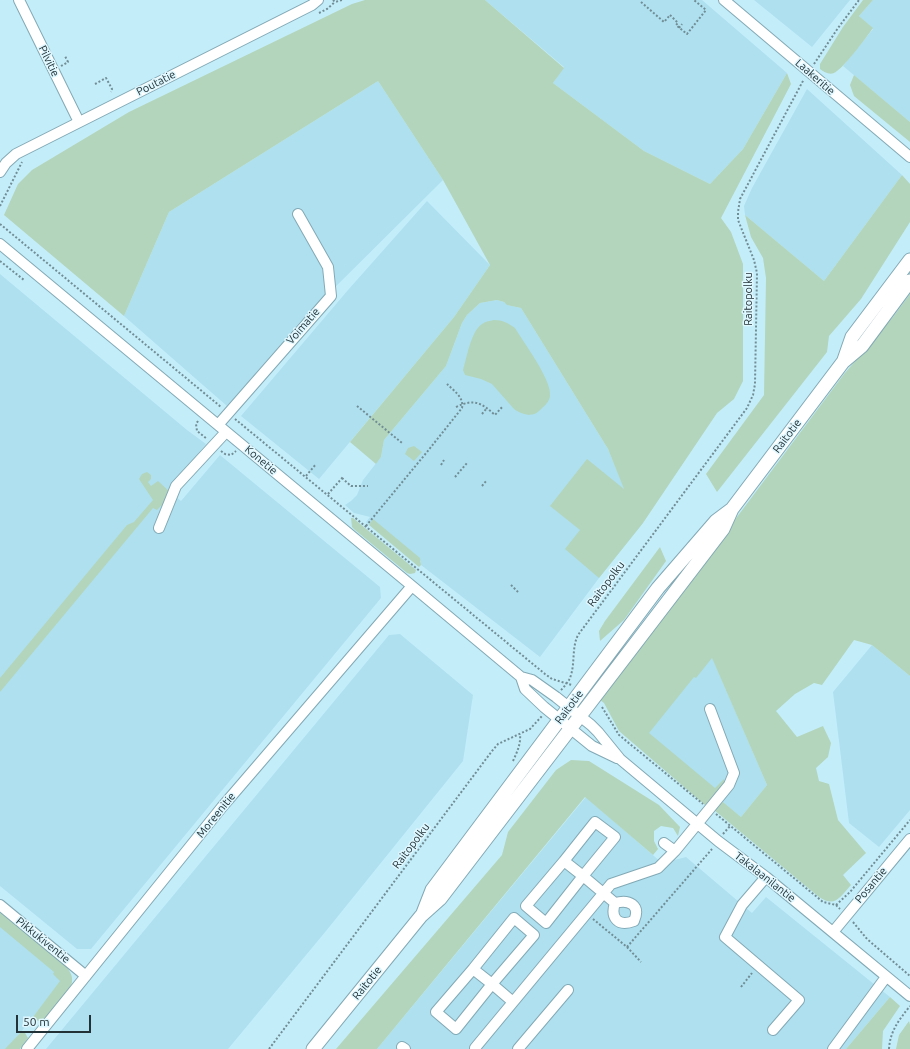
<!DOCTYPE html>
<html>
<head>
<meta charset="utf-8">
<style>
  body { margin:0 }
  #map { position:relative; width:910px; height:1049px; overflow:hidden; background:#c4edfa; font-family:Ubuntu,sans-serif }
  canvas { display:block }
  .scale { position:absolute; left:16px; top:1015px; width:75px; height:18px; box-sizing:border-box; border:2px solid #213135; border-top:0; padding-left:5px; font-size:12px; line-height:14px; white-space:nowrap; color:#213135; -webkit-text-stroke:3px #dff7ff; paint-order:stroke }
</style>
</head>
<body>
<div id="map">
<canvas width="910" height="1049"></canvas>
<div class="scale">50 m</div>
</div>
<script>
const ctx = document.querySelector('canvas').getContext('2d');
ctx.lineJoin = 'round';
function fillPath(path, color) {
  ctx.fillStyle = color;
  ctx.fill(path, 'evenodd');
}
function strokePath(path, color, width, dash) {
  ctx.strokeStyle = color;
  ctx.lineWidth = width;
  ctx.lineCap = dash ? 'butt' : 'round';
  ctx.setLineDash(dash || []);
  ctx.stroke(path);
}
function write(font, color, halo, rows, align = 'center') {
  ctx.font = font + ' Ubuntu,sans-serif';
  ctx.lineWidth = 3;
  ctx.setLineDash([]);
  ctx.textBaseline = 'middle';
  ctx.strokeStyle = halo;
  ctx.fillStyle = color;
  for (const [text, x, y, turn = 0] of rows) {
    ctx.save();
    ctx.translate(x, y);
    ctx.rotate((+turn || 0) * Math.PI / 180);
    ctx.textAlign = isNaN(turn) ? turn : align;
    if (halo) ctx.strokeText(text, 0, 0);
    ctx.fillText(text, 0, 0);
    ctx.restore();
  }
}
fillPath(new Path2D(`
  M485,0H702L787,73L743,149L710,184L644,151L553,83L564,67Z
  M754,0H850L812,47Z
  M873,0H910V122L843,66L873,29L859,16Z
  M378,81L443,180L300,322L227,406L124,316L169,212Z
  M807,89L902,175L824,281L745,215L744,206L752,188Z
  M427,201L490,265L454,317L319,479L241,416L348,290Z
  M0,274L187,430L206,444L168,490L181,501L220,455L380,587L381,598L91,949H77L0,886Z
  M497,300L504,302L508,305L521,308L608,449L625,490L643,523L599,578L540,657L421,565V561L370,522L369,525L366,522L370,517L354,513L355,514L345,505L351,501L357,495L363,480L381,457L384,440L446,366L462,323L467,315L480,303Z
  M400,634L473,695L463,761L326,931L228,1049H46L389,635Z
  M872,645L910,676V810L879,847L849,823L833,692Z
  M712,657L767,785L741,817L628,724Z
  M586,797L662,863L686,857L752,913L766,897L890,997L846,1049H377Z
  M0,921L60,971L61,983L7,1049H0Z`), '#afe0ef');
fillPath(new Path2D(`
  M365,0H485L564,68L553,83L644,151L710,184L743,149L787,73L791,84L721,218L731,232L743,264V381L734,399L717,413L643,523L599,578L565,549L580,530L550,506L587,459L624,489L608,449L521,308L507,305L504,302L497,300L480,303L467,315L462,323L446,366L384,440L381,457L376,464L350,442L454,317L490,265L443,180L378,81L169,212L124,316L4,215L18,184L32,170L129,112L352,4Z
  M863,0H873L859,16L873,28C866,38 843,69 834,73C829,75 824,72 820,69V64L843,27Z
  M854,75L910,122V142L854,96L850,85Z
  M902,175L910,184V222L861,299L829,336L827,352L717,492L706,474L764,395L766,278L763,258L751,237L745,215L824,281Z
  M910,294V676L872,645L854,640L822,685L814,683L795,694L776,711L797,737L823,726L831,743L828,757L816,768L819,781L829,784L838,820L866,853L843,875L851,885C840,897 835,908 819,897L714,810L723,802L741,817L767,785L712,658L696,678L694,677L649,733L715,788L724,779C726,789 712,799 705,805L619,731L604,703L600,700L844,374L893,317Z
  M494,320C503,320 508,323 515,328C524,343 552,380 550,396C549,403 544,406 539,411C532,418 521,414 514,409L492,384L481,379L465,375L463,370C467,357 471,331 482,324C486,321 490,321 494,320Z
  M414,446L422,452L414,461L405,454L408,448Z
  M147,472L151,475V479L148,482L151,486L158,481L171,493L165,502L157,510L153,508L0,692V678L127,525L134,522L153,500L139,479L142,474Z
  M351,518H353L416,570L415,573L410,574L407,573L355,530L352,527Z
  M373,519L420,558L421,565L419,567L369,525Z
  M660,547L666,561L624,620L600,641L599,631L605,621Z
  M571,760L589,761L659,805L680,827L678,836L673,828L661,826L654,831V841L658,849L653,855L585,797L377,1049H336L502,855L508,832L556,770Z
  M0,911L65,965C69,970 73,975 72,982C71,990 50,1014 43,1020L38,1021L33,1017L60,981L53,974L54,972L0,927Z
  M890,997L900,1006L883,1031L882,1049H846Z
  M909,1021L910,1025V1049H896L899,1035Z
  M22,1031L25,1033L28,1038L20,1049H5Z`), '#b3d5bb');
const minor = new Path2D(`
  M19,0L79,122
  M724,0L910,157
  M0,172L6,163L16,154L312,5L318,0
  M0,244L412,586L521,677L532,680L556,697L591,725L598,732L620,759L718,841L766,877L910,996
  M218,425L331,296L328,267L298,214
  M159,528L176,486L226,432
  M521,677L525,689L544,707L592,746L617,758
  M664,843L675,851
  M564,861L595,822L615,837L583,876L564,861L526,906L546,923L583,876L615,903C610,918 618,927 634,921C641,905 629,899 615,903
  M766,877L742,905L725,937L799,1000L773,1030
  M0,905L86,976
  M833,932L910,839
  M473,969L492,984L456,1029L436,1012L473,969L514,918L534,935L492,984L513,1002
  M402,1047L405,1049
  M475,1048L611,884L658,868L675,851L729,785L734,773L710,709
  M27,1049L222,807L412,586
  M518,1049L568,990
  M833,1049L886,977`);
const major = new Path2D(`
  M844,360L852,337L910,260
  M423,913L432,890L658,588L716,521L732,509
  M313,1049L421,916L440,899L723,529L732,509L843,362L862,346L910,281`);
strokePath(minor, '#82a9b5', 12);
strokePath(major, '#82a9b5', 15);
strokePath(new Path2D(`
  M333,0L335,2L342,0
  M641,2L664,22L670,15
  M319,13L327,9L335,2
  M670,15L678,23L676,25L687,34L706,10L694,0
  M679,28L682,24
  M814,64L838,28L859,0
  M61,66L68,62L65,56
  M95,84L106,78L112,89L111,92
  M0,206L22,162
  M0,224L221,407
  M0,261L24,280
  M357,406L402,443
  M456,407C475,398 481,403 495,415L503,406
  M482,414L487,408
  M235,419L545,674L552,679L572,685
  M198,421L196,424L197,431L207,439
  M221,451L225,454L231,455L236,451
  M441,465L444,460
  M306,476L316,464
  M455,477L467,463
  M342,478L351,486H368
  M482,486L487,480
  M328,494L343,477
  M366,526L427,452L462,408C464,397 454,391 447,384
  M511,585L518,592
  M561,690C564,687 567,683 569,680C576,666 571,649 578,635L747,408L753,395L755,384L757,273L754,260L738,220V212L740,199L804,79
  M602,707L619,735L703,804
  M513,761C517,752 521,744 520,734
  M716,814L823,902L836,905L840,909
  M723,834L730,826
  M836,905L850,892L910,820
  M593,919L627,947L712,849
  M853,922L867,939L910,976
  M627,947L641,962
  M741,987L752,973
  M269,1049L492,751L498,744L530,729L542,716
  M889,1049C890,1031 899,1020 910,1006`), '#718d95', 2, [2, 2]);
strokePath(minor, '#fff', 10);
strokePath(major, '#fff', 13);
write('11px', '#213135', '#dff7ff', [
  ["Pilvitie",49,61,64],
  ["Laakeritie",815,77,41],
  ["Poutatie",156,83,-27],
  ["Raitopolku",748,299,-90],
  ["Voimatie",303,326,-49],
  ["Raitotie",787,436,-53],
  ["Konetie",261,460,40],
  ["Raitopolku",606,584,-53],
  ["Raitotie",569,707,-53],
  ["Moreenitie",216,815,-51],
  ["Raitopolku",411,846,-53],
  ["Takalaanilantie",765,877,38],
  ["Posantie",871,885,-50],
  ["Pikkukiventie",43,940,39],
  ["Raitotie",367,983,-51]
]);
</script>
</body>
</html>
